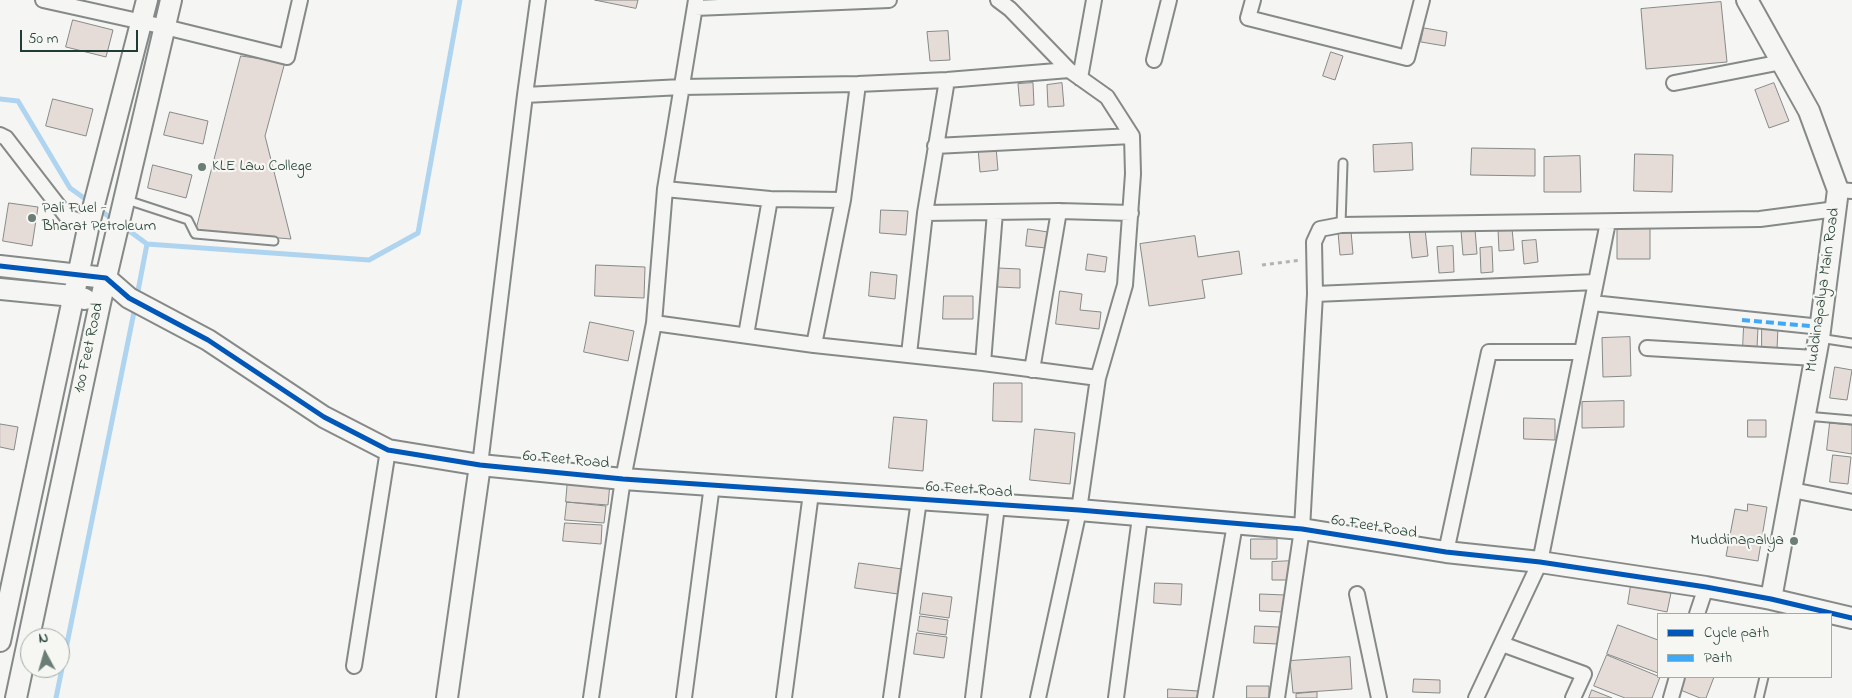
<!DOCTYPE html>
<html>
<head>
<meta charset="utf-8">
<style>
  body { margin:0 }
  #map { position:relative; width:1852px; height:698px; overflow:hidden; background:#f5f5f3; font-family:"Indie Flower",sans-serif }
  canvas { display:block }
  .legend { position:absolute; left:1657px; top:613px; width:175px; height:65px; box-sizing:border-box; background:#f6f6f2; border:1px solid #a0aca6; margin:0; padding:6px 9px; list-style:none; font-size:15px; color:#1f3d34 }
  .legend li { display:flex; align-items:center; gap:10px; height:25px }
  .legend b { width:25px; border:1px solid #a0aca6 }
  .north { position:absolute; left:20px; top:628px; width:50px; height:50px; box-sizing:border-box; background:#f6f6f2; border:1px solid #a0aca6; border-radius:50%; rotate:354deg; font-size:14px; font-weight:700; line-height:20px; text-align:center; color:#1f3d34 }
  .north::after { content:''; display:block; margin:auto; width:18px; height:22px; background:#6a7d77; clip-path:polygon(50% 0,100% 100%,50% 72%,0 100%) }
  .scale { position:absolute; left:20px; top:30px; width:118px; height:22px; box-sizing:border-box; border:2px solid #1f3d34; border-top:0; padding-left:6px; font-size:15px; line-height:18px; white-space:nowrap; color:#1f3d34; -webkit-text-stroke:4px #f6f6f2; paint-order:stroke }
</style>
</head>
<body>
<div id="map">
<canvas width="1852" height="698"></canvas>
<ul class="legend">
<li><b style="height:6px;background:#0057b8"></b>Cycle path</li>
<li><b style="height:6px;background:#3fa9f5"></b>Path</li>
</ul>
<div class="north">N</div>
<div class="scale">50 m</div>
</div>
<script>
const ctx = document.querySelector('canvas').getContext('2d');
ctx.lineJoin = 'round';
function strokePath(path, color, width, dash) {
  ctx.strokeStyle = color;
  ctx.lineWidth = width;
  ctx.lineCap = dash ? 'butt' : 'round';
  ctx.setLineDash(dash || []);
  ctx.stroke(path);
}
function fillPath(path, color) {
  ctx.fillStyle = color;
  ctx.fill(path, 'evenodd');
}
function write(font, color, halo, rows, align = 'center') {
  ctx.font = font + ' "Indie Flower",sans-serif';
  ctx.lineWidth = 4.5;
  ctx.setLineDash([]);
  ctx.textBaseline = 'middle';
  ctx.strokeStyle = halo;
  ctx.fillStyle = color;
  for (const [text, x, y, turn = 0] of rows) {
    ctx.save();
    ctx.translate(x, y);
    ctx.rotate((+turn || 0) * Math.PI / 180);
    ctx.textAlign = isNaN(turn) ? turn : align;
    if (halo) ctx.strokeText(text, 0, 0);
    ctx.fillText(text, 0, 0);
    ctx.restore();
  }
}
strokePath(new Path2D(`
  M0,99L18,101L70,188L91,203
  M97,208L115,221
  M124,227L147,244
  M137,296L147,244L369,260L418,233L460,0
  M56,698L135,307`), '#aed4ef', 5);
const building = new Path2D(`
  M595,0H638L636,8Z
  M1721,2L1727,62L1646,69L1641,9Z
  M73,20L113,30L106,57L66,47Z
  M1424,28L1447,32L1445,46L1421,42Z
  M948,31L950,60L930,61L927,32Z
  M1331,52L1343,56L1335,80L1323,76Z
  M241,56L285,62L265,136L291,239L196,231Z
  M1033,83L1034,105L1020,106L1018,84Z
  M1062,83L1064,106L1048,107L1047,85Z
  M1774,83L1789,121L1769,128L1755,90Z
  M53,99L93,109L86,136L46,126Z
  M170,112L208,121L203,144L164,135Z
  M1412,143L1413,170L1374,172L1373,145Z
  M996,147L998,170L980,172L978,148Z
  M1472,148L1535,149V176L1471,175Z
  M1635,154L1673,155L1672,192L1634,191Z
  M1580,156L1581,192H1544V157Z
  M153,165L192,175L186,198L148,188Z
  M9,203L38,207L32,246L3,241Z
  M881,210L908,211L906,235L880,233Z
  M1512,228L1514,250L1499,251L1498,229Z
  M1650,228V259H1617V229Z
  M1028,229L1048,232L1046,248L1026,246Z
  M1425,229L1428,256L1412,258L1409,230Z
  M1475,229L1477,254L1463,255L1461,230Z
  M1351,231L1353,254L1340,255L1338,232Z
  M1195,236L1198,257L1239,251L1242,274L1202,280L1205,298L1149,306L1140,244Z
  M1536,240L1538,262L1524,264L1522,241Z
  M1453,246L1454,272L1439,273L1437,247Z
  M1492,247L1493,272L1481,273L1480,248Z
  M1088,254L1107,257L1105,272L1086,270Z
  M596,265L645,267L644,298L595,296Z
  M998,268L1020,269V288L998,287Z
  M871,272L897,275L895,299L869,296Z
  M1060,291L1082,294L1080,310L1101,312L1099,329L1056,324Z
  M944,296H973V319H943Z
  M590,322L634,331L628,361L584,352Z
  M1762,325L1778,326L1777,350H1762Z
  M1744,326L1758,327L1757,348H1743Z
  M1630,337L1631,376L1603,377L1602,338Z
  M1835,367L1852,370L1847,400L1830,398Z
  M994,383H1022V422L993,421Z
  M1624,401V427L1582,428V402Z
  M894,417L927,420L923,471L889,468Z
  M1524,418L1555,419V440L1524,439Z
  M1748,420H1766V437H1748Z
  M1830,423L1852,425V454L1827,450Z
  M0,424L18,427L14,450L0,447Z
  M1035,429L1075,433L1070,484L1030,480Z
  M1833,455L1851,457L1848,484L1830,482Z
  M568,479L610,483L608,505L566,502Z
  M567,502L606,506L604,523L565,520Z
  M1748,504L1767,507L1758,561L1726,556L1735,509L1747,511Z
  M565,523L602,525L601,544L563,541Z
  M1251,539H1277V559H1251Z
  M1293,561L1294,580H1272V562Z
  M859,563L902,569L898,594L855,588Z
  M1155,583L1182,584L1181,605L1154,603Z
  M1631,585L1671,593L1667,612L1628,604Z
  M923,593L952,597L949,618L920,614Z
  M1260,594L1285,595L1284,612L1260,611Z
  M920,616L948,620L946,635L918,631Z
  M1618,625L1658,640V673L1607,654Z
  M1255,626L1279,627L1278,644L1254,643Z
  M917,633L947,637L944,658L914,654Z
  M1607,655L1660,677L1652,698H1625L1594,686Z
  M1350,657L1352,689L1293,693L1290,661Z
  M1683,677H1714L1706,698H1700L1678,689Z
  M1414,679L1440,680V693L1413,692Z
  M1247,686H1269V698H1247Z
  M1168,689L1198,691L1197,698H1168Z
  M1592,690L1612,698H1589Z
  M1317,692V698H1296V694Z`);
fillPath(building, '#e5dbd7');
strokePath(building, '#858a88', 1);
const lane = new Path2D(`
  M127,200L188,220L195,234L274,241
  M1341,225L1343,163
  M1819,338L1852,343
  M1806,416L1852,420
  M1759,698L1764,677`);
const street = new Path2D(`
  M43,0L165,27L287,57L300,0
  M998,0L1010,9L1069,70L1107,97L1132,136L1133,174L1125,285L1098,378L1079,510L1038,698
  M1253,0L1248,18L1407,58L1422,0
  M695,8L889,0
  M1154,60L1169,0
  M1080,78L1094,0
  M1674,83L1782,62
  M525,95L682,87L858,84L947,80L1069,70
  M0,135L6,138L67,217L89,224
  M935,146L1132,136
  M665,189L770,199L843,200
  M1838,190L1852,191
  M925,213L1059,211L1131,213
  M1315,294L1596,282
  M1592,303L1821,327
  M654,323L814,345L983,363L1098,378
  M746,335L770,199
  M814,345L843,200L858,84
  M1647,348L1815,358
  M909,354L925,213L947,80
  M983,363L995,212
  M1032,370L1059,211
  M480,465L525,95L538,0
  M1792,490L1852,502
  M1446,552L1489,352H1582
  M1357,594L1379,698
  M1697,614L1706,587
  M1502,644L1584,674L1573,698
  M354,666L388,450
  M591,698L623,479L654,323L665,189L696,0
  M684,698L712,485
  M784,698L811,493
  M891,698L919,500
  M973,698L997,506
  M1116,698L1140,517
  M1205,698L1235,524
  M1277,698L1302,529L1315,294L1314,242L1320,229L1341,225L1760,219L1836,209
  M1476,698L1540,562L1608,222
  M1671,698L1677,677`);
const secondary = new Path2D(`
  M1747,0L1809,111L1838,190L1819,338L1771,599
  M0,266L106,278L129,298L208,340L324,417L388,450L480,465L623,479L1079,510L1302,529L1446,552L1540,562L1706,587L1771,599L1852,618
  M0,289L73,296L85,299
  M0,641L89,224L147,0
  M16,698L100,303L171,0
  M447,698L480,465`);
strokePath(lane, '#858a88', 11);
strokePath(street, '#858a88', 18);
strokePath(secondary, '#858a88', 24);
strokePath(new Path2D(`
  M1262,265L1301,260`), '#b0b4b2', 3, [4, 4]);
strokePath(lane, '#f5f5f3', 7);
strokePath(street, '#f5f5f3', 14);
strokePath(secondary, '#f5f5f3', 20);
strokePath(new Path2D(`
  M1742,320L1821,327`), '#3fa9f5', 4, [8, 4]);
strokePath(new Path2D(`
  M0,266L106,278L129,298L208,340L324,417L388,450L480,465L623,479L1079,510L1302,529L1446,552L1540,562L1706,587L1771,599L1852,618`), '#0057b8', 5);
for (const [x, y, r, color] of [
  [202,167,5,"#6a7d77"],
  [32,218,5,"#6a7d77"],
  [1794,541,5,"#6a7d77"]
]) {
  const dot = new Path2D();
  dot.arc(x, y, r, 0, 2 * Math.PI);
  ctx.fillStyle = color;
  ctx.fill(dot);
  strokePath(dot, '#f6f6f2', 2);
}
write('16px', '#1f3d34', '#f6f6f2', [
  ["KLE Law College",212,167],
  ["Pali Fuel -",42,209],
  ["Bharat Petroleum",42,227],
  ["Muddinapalya",1784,541,"right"]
], 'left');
write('16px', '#1f3d34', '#f6f6f2', [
  ["Muddinapalya Main Road",1824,290,-82],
  ["100 Feet Road",90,348,-78],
  ["60 Feet Road",566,461,5],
  ["60 Feet Road",969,491,4],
  ["60 Feet Road",1374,528,9]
]);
</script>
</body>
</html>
